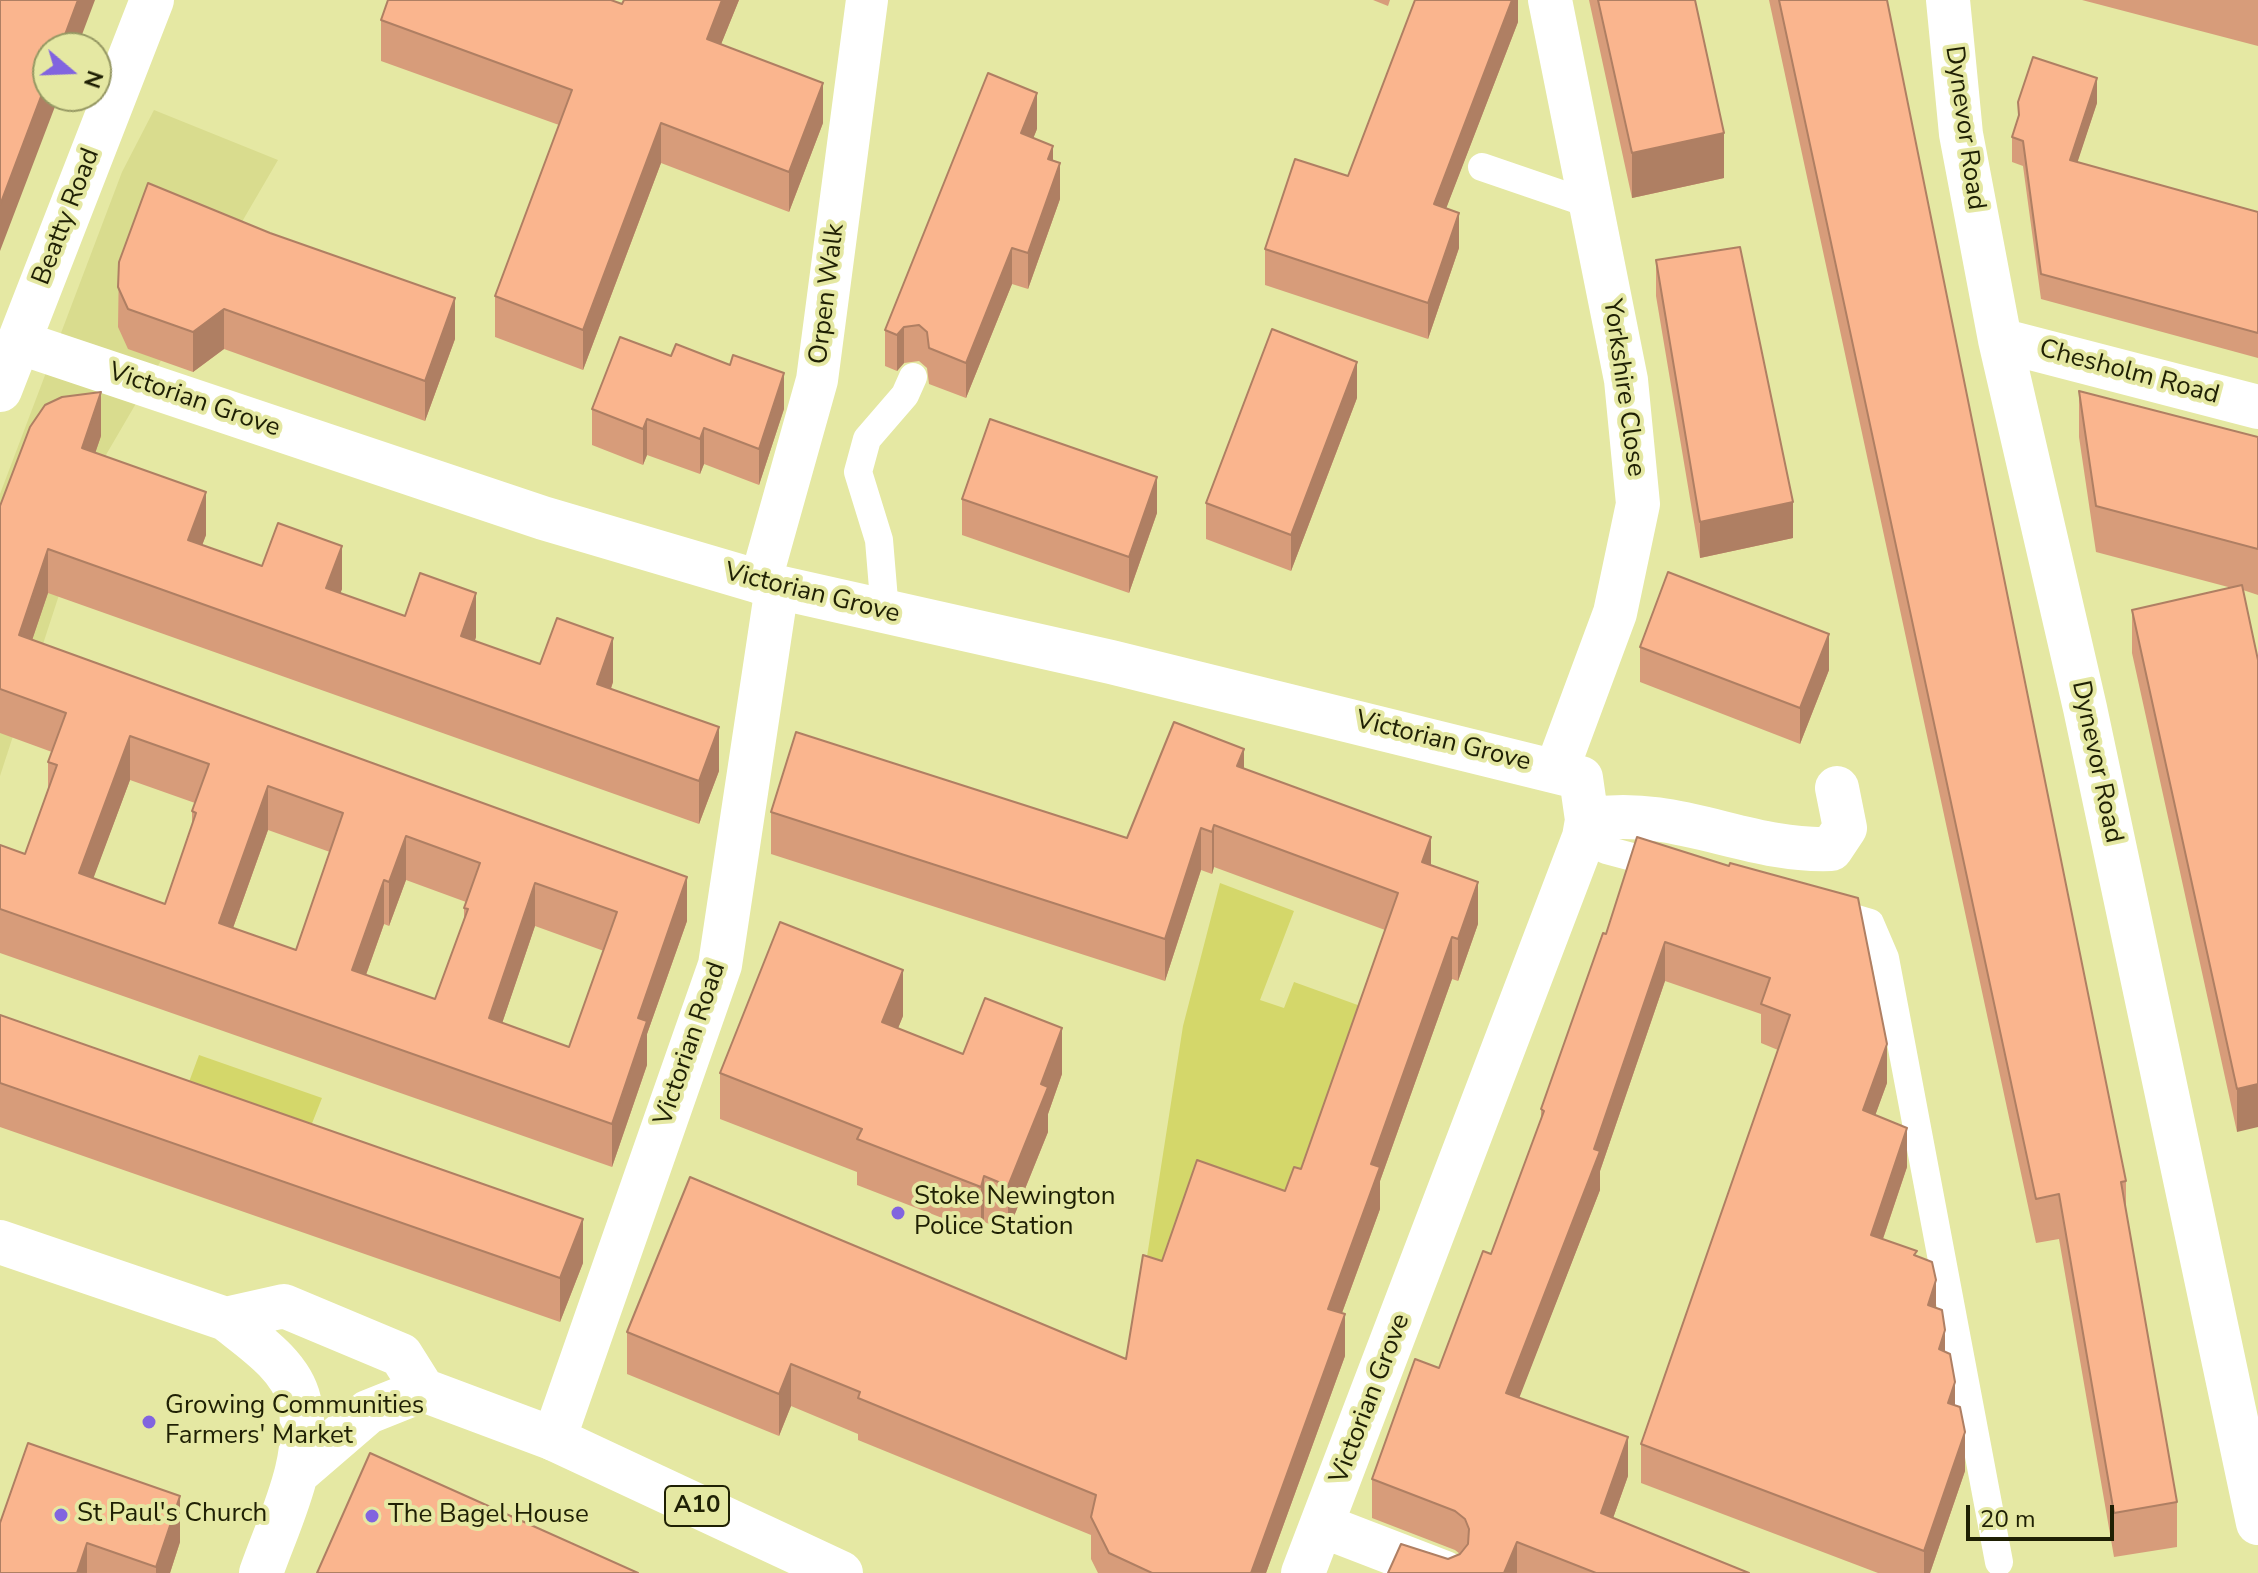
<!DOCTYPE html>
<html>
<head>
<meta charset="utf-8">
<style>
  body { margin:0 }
  #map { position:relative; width:2258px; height:1573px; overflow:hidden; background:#e5e8a3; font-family:"Nunito Sans",sans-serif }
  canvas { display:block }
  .north { position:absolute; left:32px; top:32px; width:80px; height:80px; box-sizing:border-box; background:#e5e8a3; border:2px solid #969863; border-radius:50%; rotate:109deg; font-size:22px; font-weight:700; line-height:32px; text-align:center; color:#1f2004 }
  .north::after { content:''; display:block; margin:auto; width:28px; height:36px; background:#8164df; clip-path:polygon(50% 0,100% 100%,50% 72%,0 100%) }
  .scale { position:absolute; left:1966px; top:1505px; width:148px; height:36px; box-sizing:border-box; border:4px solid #1f2004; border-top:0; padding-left:10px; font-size:24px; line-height:28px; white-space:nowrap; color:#1f2004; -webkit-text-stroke:6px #e5e8a3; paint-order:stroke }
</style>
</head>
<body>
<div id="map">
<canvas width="2258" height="1573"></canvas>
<div class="north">N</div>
<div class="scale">20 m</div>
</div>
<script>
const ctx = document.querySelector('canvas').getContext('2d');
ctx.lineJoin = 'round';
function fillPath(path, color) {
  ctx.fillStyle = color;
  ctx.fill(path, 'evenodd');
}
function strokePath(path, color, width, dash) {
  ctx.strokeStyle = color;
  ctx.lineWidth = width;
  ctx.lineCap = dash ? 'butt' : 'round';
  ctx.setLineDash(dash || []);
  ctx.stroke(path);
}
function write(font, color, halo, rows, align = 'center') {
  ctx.font = font + ' "Nunito Sans",sans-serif';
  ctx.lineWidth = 8;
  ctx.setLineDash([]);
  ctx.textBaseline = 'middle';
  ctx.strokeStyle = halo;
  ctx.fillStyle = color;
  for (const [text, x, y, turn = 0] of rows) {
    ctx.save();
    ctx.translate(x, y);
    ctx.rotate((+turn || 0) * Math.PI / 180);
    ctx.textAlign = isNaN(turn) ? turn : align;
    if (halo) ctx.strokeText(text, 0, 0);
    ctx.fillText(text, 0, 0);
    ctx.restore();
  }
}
fillPath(new Path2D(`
  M154,110L278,160L103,460L0,776V494L122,172Z`), '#d9dc8e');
fillPath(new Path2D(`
  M1220,883L1294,911L1260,1000L1284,1008L1294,982L1366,1008L1255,1295L1146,1263L1183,1026Z
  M199,1055L322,1098L311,1126L189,1082Z`), '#d4d76a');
strokePath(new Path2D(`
  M1482,167L1593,205
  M885,612L879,540L858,472L867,439L905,395L913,377
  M1584,837L1606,850L1666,866
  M1826,910L1870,923L1885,958L1999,1562`), '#fff', 28);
strokePath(new Path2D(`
  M760,583L817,380L867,0`), '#fff', 42);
strokePath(new Path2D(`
  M1550,0L1626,380L1638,504L1615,613L1557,769
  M1948,0L1961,134L2000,340L2085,708L2258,1523
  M2000,340L2258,407
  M18,342L543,518L777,587L1111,662L1581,778L1587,820L1584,837L1303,1573
  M0,390L152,0
  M1587,820C1678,805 1744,852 1831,849L1845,828L1837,788
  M554,1439L720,965L777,587
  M1323,1526L1445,1573`), '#fff', 44);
strokePath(new Path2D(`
  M0,1242L226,1319L284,1306L401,1355L423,1390L554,1439L841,1573
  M226,1319C252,1340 291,1365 299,1400C313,1457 279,1521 261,1573
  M296,1474L368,1412L423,1390`), '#fff', 44);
fillPath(new Path2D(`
  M624,0H739L721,44L823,123L789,212L661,163L583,370L495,337V296L559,125L381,61V20L622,4Z
  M1373,0H1390L1388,6Z
  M1518,0V22L1446,208L1459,248L1428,339L1265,285V249L1348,176Z
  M1589,0H1695L1724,178L1632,198Z
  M1769,0H1887L2126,1181V1212L2177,1502V1547L2114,1557L2059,1239L2036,1243Z
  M2082,0H2258V46Z
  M2018,102L2097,103L2077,162L2258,212V358L2041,299L2023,166L2012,162V137L2018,120Z
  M1037,129L1033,138L1053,160L1060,199L1028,289L1012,284L966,398L929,384L927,368L919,361L904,363L897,371L885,366V330Z
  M1656,260L1793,538L1700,558L1656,296Z
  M119,262L455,339L425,421L224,349L193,372L128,349L118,327Z
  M2079,391L2258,437V595L2243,590L2237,1132L2132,653V610L2232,588L2096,552L2079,437Z
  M1357,398L1291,571L1206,539V503Z
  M592,409H784L759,485L704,464L700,474L647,455L643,465L592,445Z
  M101,436L95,453L206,535L202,545L262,566L342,589L340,593L405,616L476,637L475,641L540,664L613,682L611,689L719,771L699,824L48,593L32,640L687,921L647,1034V1065L612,1167L0,953V845L25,854L48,791V762L52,752L0,733V506ZM130,780L195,803L192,811V827L165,904L93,878ZM268,830L330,852L296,950L233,928ZM406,880L466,902L464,908V920L435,999L366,975L384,924L389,926ZM535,926L604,951L569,1047L502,1023Z
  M962,499L1157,513L1129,593L962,535Z
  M1640,647L1829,670L1800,744L1640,682Z
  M1244,768L1431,865L1478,924L1458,981L1452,979L1380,1181V1209L1342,1313L1345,1356L1266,1573H1098L1091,1559V1535L858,1440V1434L791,1406L779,1436L627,1374V1332L1126,1359L1162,1261L1285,1191L1301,1169L1385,930L1214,867L1212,874L1201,870L1165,981L771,854V812L1127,838Z
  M1637,837L1887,1083L1875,1115L1907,1167L1883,1239L1917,1256L1936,1308L1955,1406L1965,1471L1930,1573H1878L1641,1483V1444L1778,1050L1761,1043V1014L1665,981L1600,1171V1190L1519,1397L1628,1476L1613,1518L1749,1573H1388L1448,1559L1460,1554L1455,1550L1372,1518V1479L1439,1368L1491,1254L1541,1120V1109L1606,934Z
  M0,1015L583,1263L560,1322L0,1127Z
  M903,1016L898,1028L963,1054L1062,1074L1048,1114V1132L1008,1231L984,1222L981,1233L857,1185V1172L720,1119V1073Z
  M28,1443L180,1542L170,1573H0Z`), '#d79c7a');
fillPath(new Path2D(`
  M78,0H95L77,48H60Z
  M722,0H739L707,79V39Z
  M1512,0H1518V22L1434,240V204Z
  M48,78V96H59L0,251V205Z
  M2097,78V103L2070,185V160Z
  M823,83V123L789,212V172Z
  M1037,93V129L1021,169V133Z
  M661,123V163L583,370V330Z
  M1724,133V178L1632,198V153Z
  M1053,146V182L1048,159Z
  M1060,163V199L1028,289V253Z
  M1459,213V248L1428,339V303Z
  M1012,248V284L966,398V363Z
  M455,298V339L425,421V381Z
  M224,309V349L193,372V332Z
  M904,327V363L897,371V335Z
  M1357,362V398L1291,571V535Z
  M784,373V409L759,485V449Z
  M101,392V436L82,492V448Z
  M647,419V455L643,465V429Z
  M704,428V464L700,474V439Z
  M1157,477V513L1129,593V557Z
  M206,492V535L188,583V540Z
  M1793,502V538L1700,558V522Z
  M342,546V589L326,632V588Z
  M48,549V593L19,679V635Z
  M476,593V637L461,679V636Z
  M1829,634V670L1800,744V708Z
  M613,638V682L597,728V684Z
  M719,727V771L699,824V781Z
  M130,736V780L79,917V873Z
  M1244,749V791L1237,766Z
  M268,786V830L219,967V923Z
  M1214,825V867L1212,874V832Z
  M1201,828V870L1165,981V939Z
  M406,836V880L389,926V882Z
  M1431,837V879L1422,862Z
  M687,877V921L647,1034V1065L612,1167V1124L638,1018Z
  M384,880V924L352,1014V970Z
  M1478,882V924L1458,981V939Z
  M535,883V926L489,1062V1018Z
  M1452,937V979L1380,1181V1209L1328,1351V1309L1371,1164Z
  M1665,942V981L1600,1171V1190L1506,1432V1393L1594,1149Z
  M903,970V1016L882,1068V1022Z
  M1062,1028V1074L1048,1114V1132L1008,1231V1186L1041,1084Z
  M1887,1044V1083L1863,1149V1110Z
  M2258,1084V1127L2237,1132V1089Z
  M1907,1128V1167L1871,1274V1235Z
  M984,1176V1222L981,1233V1187Z
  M583,1219V1263L560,1322V1278Z
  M1936,1280V1319L1928,1305Z
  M1345,1314V1356L1266,1573H1251Z
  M1945,1330V1369L1939,1349Z
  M791,1364V1406L779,1436V1394Z
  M1955,1382V1422L1948,1403Z
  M1965,1432V1471L1930,1573H1924V1551Z
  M1628,1437V1476L1601,1552V1513Z
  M180,1496V1542L170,1573H156V1567Z
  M1517,1542V1573H1504Z
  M87,1543V1573H77Z`), '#af7f63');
const building = new Path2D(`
  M0,0H78L60,48H48V78L0,205Z
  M388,0H611L622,4L624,0H722L707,39L823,83L789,172L661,123L583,330L495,296L572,90L381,20Z
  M1415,0H1512L1434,204L1459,213L1428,303L1265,249L1295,159L1348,176Z
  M1598,0H1695L1724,133L1632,153Z
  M1779,0H1887L2126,1181L2121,1182L2177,1502L2114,1513L2059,1194L2036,1199Z
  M2033,57L2097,78L2070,160L2258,212V333L2041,274L2023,141L2012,137L2019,115L2018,102Z
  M988,73L1037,93L1021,133L1053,146L1048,159L1060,163L1028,253L1012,248L966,363L929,348L927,332L919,325L904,327L897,335L885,330Z
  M148,183L270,233L455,298L425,381L224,309L193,332L128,309L118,287L119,262Z
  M1740,247L1793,502L1700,522L1656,260Z
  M1272,329L1357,362L1291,535L1206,503Z
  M620,337L671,356L676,344L730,365L733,355L784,373L759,449L704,428L700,439L647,419L643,429L592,409Z
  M2079,391L2258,437V549L2096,506Z
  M101,392L82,448L206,492L188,540L262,566L278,523L342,546L326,588L405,616L420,573L476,593L461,636L540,664L557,618L613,638L597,684L719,727L699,781L48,549L19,635L687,877L638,1018L647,1021L612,1124L0,909V845L25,854L57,765L48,762L66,713L0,689V506L30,427L45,405L62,397ZM130,736L209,764L192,811L196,813L165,904L79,873ZM268,786L343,813L296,950L219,923ZM406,836L480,863L464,908L468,909L435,999L352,970L384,880L389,882ZM535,883L617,912L569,1047L489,1018Z
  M990,419L1157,477L1129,557L962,499Z
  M1668,572L1829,634L1800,708L1640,647Z
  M2242,585L2258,660V1084L2237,1089L2132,610Z
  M1174,722L1244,749L1237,766L1431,837L1422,862L1478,882L1458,939L1452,937L1371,1164L1380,1167L1328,1309L1345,1314L1251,1573H1152L1109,1553L1091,1517L1096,1495L858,1398L860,1392L791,1364L779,1394L627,1332L690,1177L1126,1359L1143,1255L1162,1261L1197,1160L1285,1191L1294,1167L1301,1169L1398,893L1214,825L1212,832L1201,828L1165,939L771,812L796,732L1127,838Z
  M1637,837L1729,866L1730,863L1858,898L1887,1044L1863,1110L1907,1128L1871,1235L1917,1251L1914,1255L1932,1262L1936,1280L1928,1305L1942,1310L1945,1330L1939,1349L1950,1354L1955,1382L1948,1403L1960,1407L1965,1432L1924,1551L1641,1444L1790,1015L1761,1004L1770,978L1665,942L1594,1149L1600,1151L1506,1393L1628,1437L1601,1513L1749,1573H1596L1517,1542L1504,1573H1388L1401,1544L1448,1559L1460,1554L1468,1544L1469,1529L1465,1519L1455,1511L1372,1479L1415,1359L1439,1368L1483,1251L1491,1254L1544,1111L1541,1109L1603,933L1606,934Z
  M780,922L903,970L882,1022L963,1054L985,998L1062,1028L1041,1084L1048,1087L1008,1186L984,1176L981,1187L857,1139L862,1129L720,1073Z
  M0,1015L583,1219L560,1278L0,1083Z
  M28,1443L180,1496L156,1567L87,1543L77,1573H0V1523Z
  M370,1453L638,1573H317Z`);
fillPath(building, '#fab58e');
strokePath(building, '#af7f63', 2);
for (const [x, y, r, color] of [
  [898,1213,8,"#8164df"],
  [149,1422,8,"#8164df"],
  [61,1515,8,"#8164df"],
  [372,1516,8,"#8164df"]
]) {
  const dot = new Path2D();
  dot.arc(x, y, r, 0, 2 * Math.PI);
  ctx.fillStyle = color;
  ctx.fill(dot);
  strokePath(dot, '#e5e8a3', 3);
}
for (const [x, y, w] of [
  [697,1506,64]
]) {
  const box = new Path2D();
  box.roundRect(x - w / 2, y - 20, w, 40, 6);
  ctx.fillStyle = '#e5e8a3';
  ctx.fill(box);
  strokePath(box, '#1f2004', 2);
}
write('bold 24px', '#1f2004', null, [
  ["A10",697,1506]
]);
write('26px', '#1f2004', '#e5e8a3', [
  ["Dynevor Road",1964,128,82],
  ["Beatty Road",67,217,-69],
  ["Orpen Walk",828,294,-83],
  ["Chesholm Road",2129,373,15],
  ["Yorkshire Close",1623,388,82],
  ["Victorian Grove",194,401,19],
  ["Victorian Grove",812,594,14],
  ["Victorian Grove",1443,742,14],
  ["Dynevor Road",2096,762,78],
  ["Victorian Road",691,1044,-71],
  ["Victorian Grove",1371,1399,-69]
]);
write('26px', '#1f2004', '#e5e8a3', [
  ["Stoke Newington",914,1198],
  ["Police Station",914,1228],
  ["Growing Communities",165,1407],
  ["Farmers' Market",165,1437],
  ["St Paul's Church",77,1515],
  ["The Bagel House",388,1516]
], 'left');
</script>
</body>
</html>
